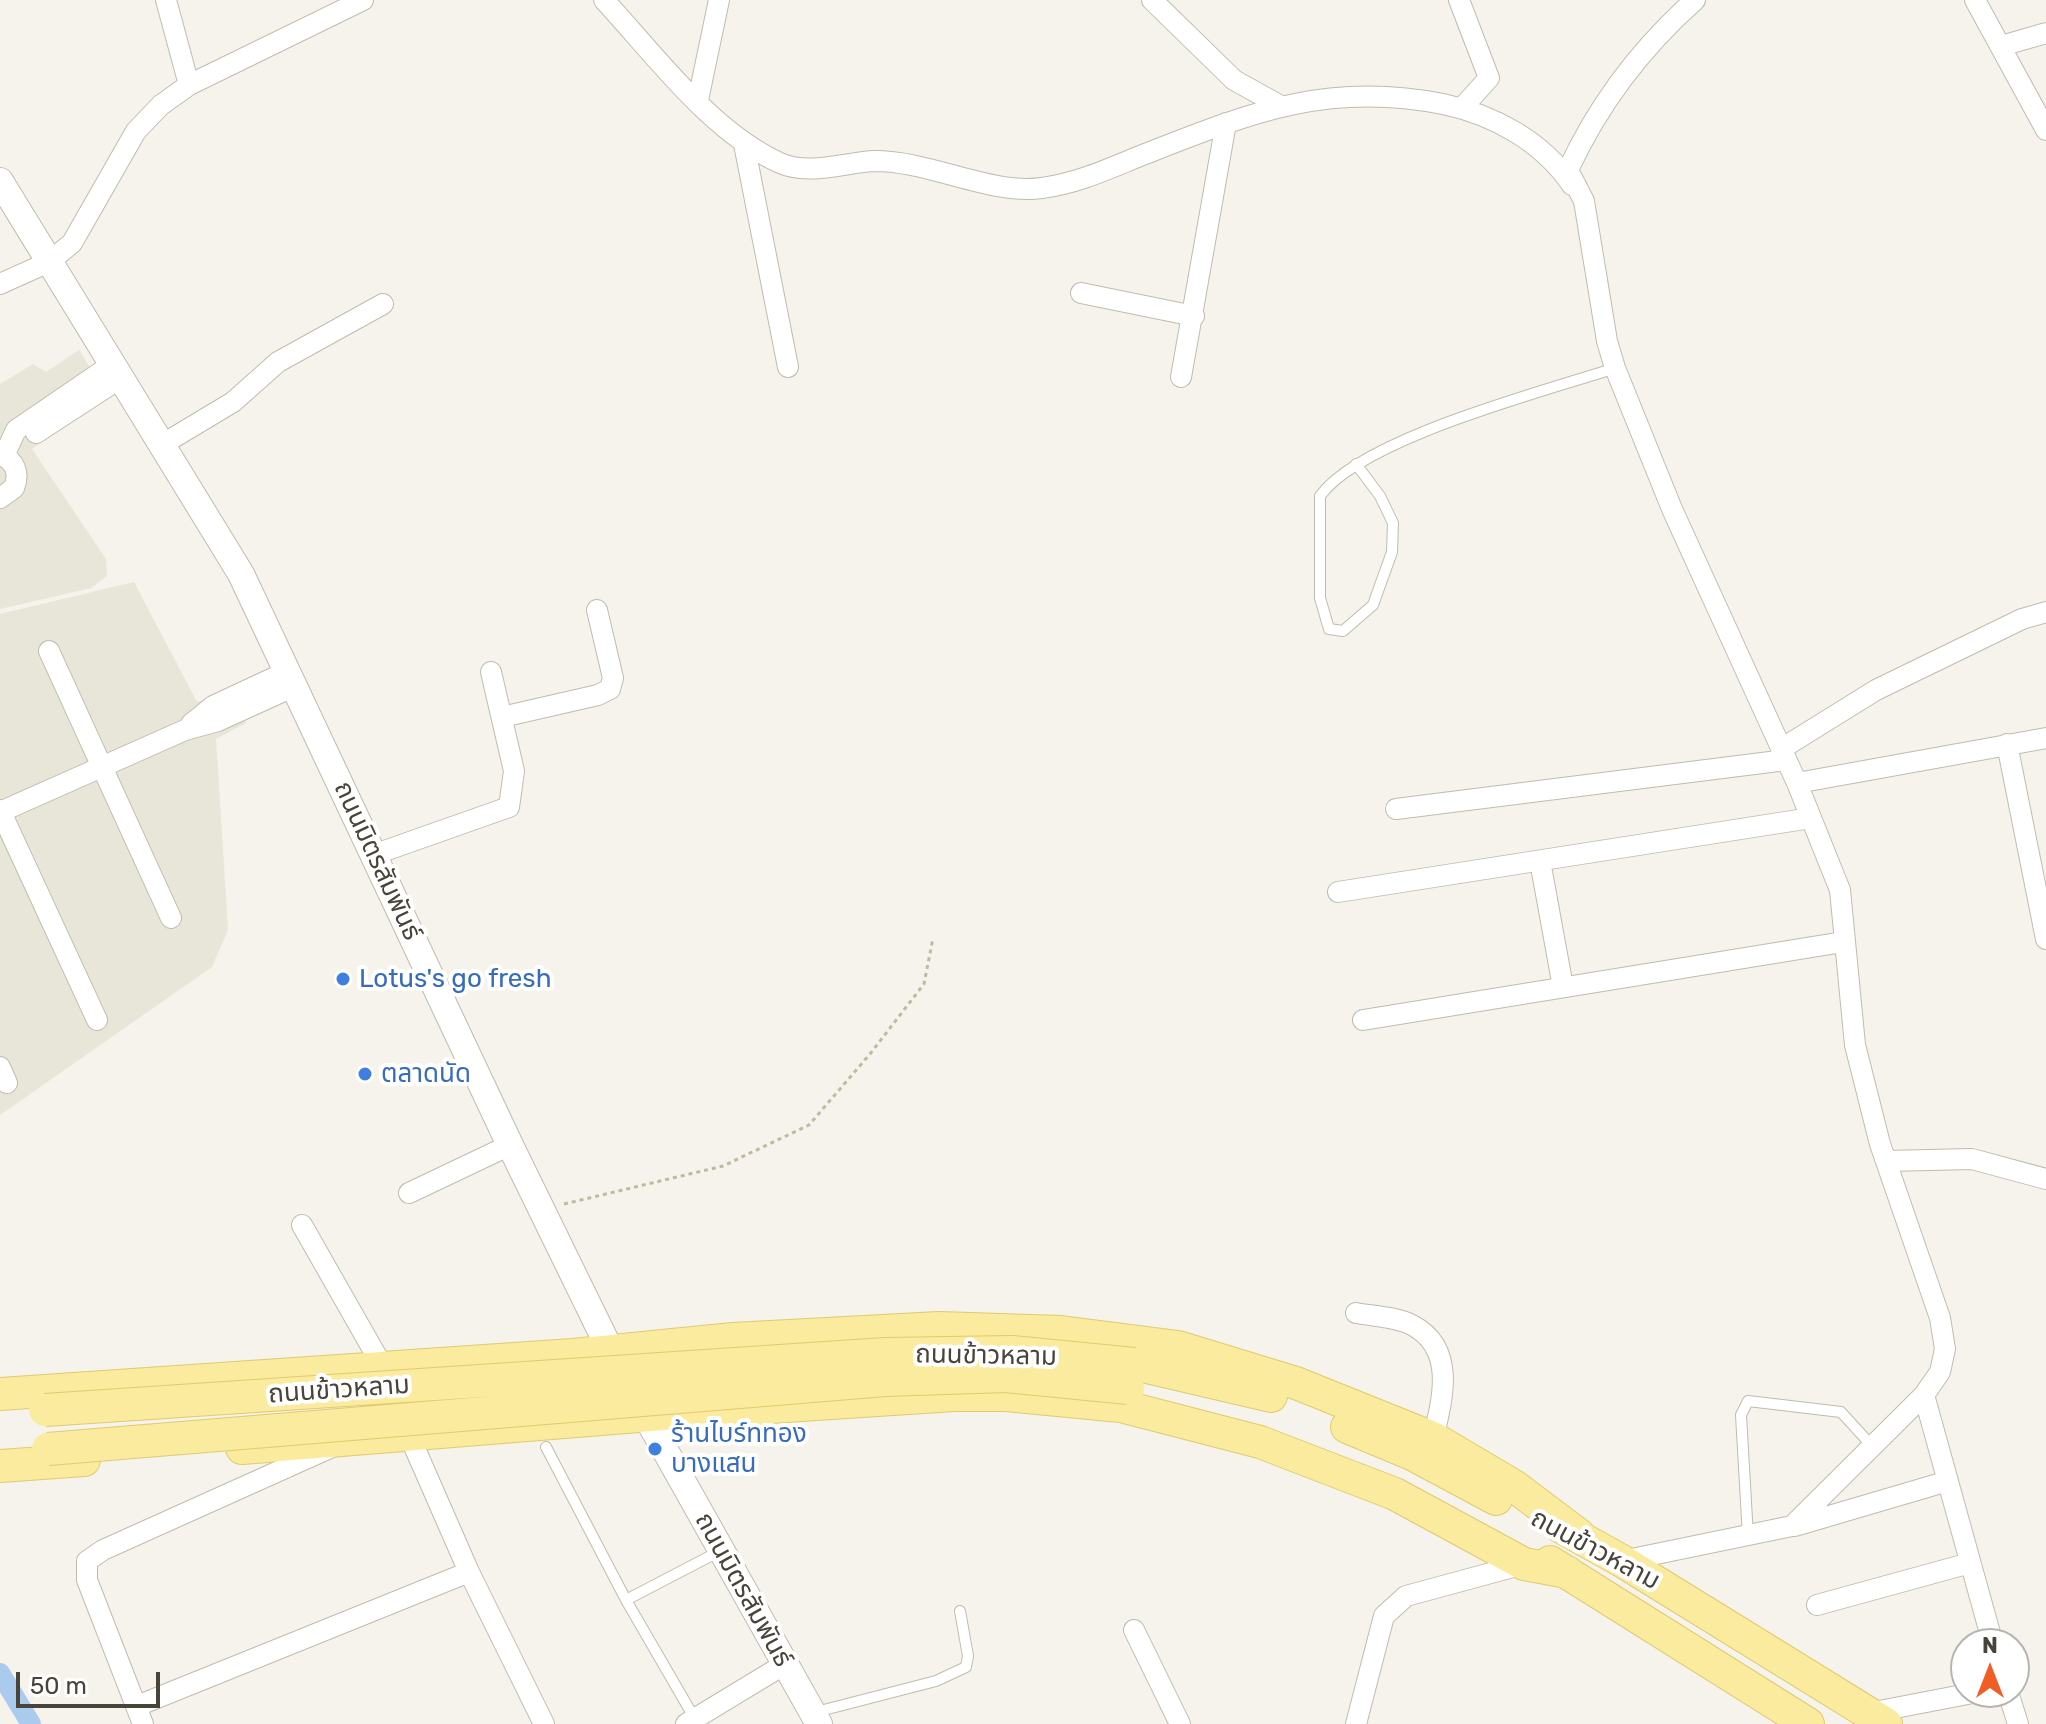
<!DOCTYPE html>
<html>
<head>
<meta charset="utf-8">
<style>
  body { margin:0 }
  #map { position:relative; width:2046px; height:1724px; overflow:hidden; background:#f5f3eb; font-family:Rubik,sans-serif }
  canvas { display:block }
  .north { position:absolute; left:1950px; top:1628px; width:80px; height:80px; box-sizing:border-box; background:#fff; border:2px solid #b6b4b0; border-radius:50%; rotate:0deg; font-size:22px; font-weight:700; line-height:32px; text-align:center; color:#484439 }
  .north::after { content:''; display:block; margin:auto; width:28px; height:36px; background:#f05e26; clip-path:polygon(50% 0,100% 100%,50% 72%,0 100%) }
  .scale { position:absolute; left:16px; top:1672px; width:144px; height:36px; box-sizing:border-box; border:4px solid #484439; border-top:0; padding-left:10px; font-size:24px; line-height:28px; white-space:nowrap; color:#484439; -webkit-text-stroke:6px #fff; paint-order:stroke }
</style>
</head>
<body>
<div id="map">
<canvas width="2046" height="1724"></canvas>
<div class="north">N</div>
<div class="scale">50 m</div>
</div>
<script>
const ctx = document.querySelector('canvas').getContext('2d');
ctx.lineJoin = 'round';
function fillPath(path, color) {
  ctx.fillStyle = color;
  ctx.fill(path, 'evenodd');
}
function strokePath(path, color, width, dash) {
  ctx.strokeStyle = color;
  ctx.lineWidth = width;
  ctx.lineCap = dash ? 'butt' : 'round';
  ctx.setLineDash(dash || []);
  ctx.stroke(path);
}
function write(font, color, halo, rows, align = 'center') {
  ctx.font = font + ' Rubik,"Noto Sans Thai",sans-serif';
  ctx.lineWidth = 8;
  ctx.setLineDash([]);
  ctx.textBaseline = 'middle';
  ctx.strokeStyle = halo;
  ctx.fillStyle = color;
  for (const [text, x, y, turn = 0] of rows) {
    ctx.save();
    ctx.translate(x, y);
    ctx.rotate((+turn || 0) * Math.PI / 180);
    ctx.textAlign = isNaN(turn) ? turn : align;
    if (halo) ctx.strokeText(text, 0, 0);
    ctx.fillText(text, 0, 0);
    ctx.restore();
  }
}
fillPath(new Path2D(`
  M79,350L108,396L32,449L106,559L107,576L91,588L0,609V384L33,364L46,372Z
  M134,582L197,702L234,690L246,723L216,739L228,930L212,967L0,1115V614Z`), '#e8e5d9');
strokePath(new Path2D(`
  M0,1673L31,1724`), '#aacaee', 20);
const service = new Path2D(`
  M1356,464L1380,496L1393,523L1392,552L1373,605L1343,631L1329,629L1320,598V496C1362,438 1543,392 1615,368
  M546,1447L626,1600L695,1719
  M1748,1537L1741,1415L1748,1401L1841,1412L1872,1446
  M626,1600L720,1551
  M816,1712L936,1681L966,1667L968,1656L960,1611`);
const minor = new Path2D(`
  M166,0L189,85
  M604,0C655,55 711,132 780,163C809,176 846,162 875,161C931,161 989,195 1042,188C1079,183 1110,168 1145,154C1250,113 1327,81 1443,104C1494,115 1542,141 1572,185
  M1152,0L1234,80L1279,105
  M1459,0L1489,78L1462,108
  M1975,0L2046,130
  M2001,46L2046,33
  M698,100L719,0
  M744,144L788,367
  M0,284L49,262L72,243L136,131L161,105L189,85L363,0
  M1081,293L1194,316
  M1181,377L1226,123
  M36,433L122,377
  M163,444L233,402L278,362L383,304
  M0,455C15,460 20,473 14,488L0,498
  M4,456L16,430L114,363
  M49,651L171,918
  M502,717L598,695L610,689L613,678L597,610
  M191,724L213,706L288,671
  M2007,744L2046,939
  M1781,749L1876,690L2022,619L2046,612
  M1797,783L2046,738
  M1396,809L1786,760
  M0,810L97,1020
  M0,812L185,730L218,721L295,686
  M373,855L509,807L514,771L491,672
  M1540,861L1563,987
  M1338,892L1811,818
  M1363,1020L1843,942
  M0,1067L7,1083
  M1886,1161L1972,1159L2046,1179
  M409,1193L510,1145
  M302,1225L384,1369
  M1356,1313C1373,1316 1397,1317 1412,1325C1456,1348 1443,1398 1433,1438
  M1924,1395L1993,1644
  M409,1435L469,1572L544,1724
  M1795,1526L1948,1481
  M1622,1561L1792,1526L1924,1395L1940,1372L1945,1349L1940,1318L1880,1144L1855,1045L1840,890L1797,783L1672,509L1615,368L1607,341L1584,201L1568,170C1598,105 1641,48 1695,0
  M1817,1605L1970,1563
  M1134,1630L1180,1724
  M2008,1692L2018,1724
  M137,1706L469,1572
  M1869,1713L1978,1692
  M143,1724L87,1580V1561L103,1550L330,1448
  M686,1724L785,1664
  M1356,1724L1384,1616L1406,1596L1524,1564`);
const tertiary = new Path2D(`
  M0,181L241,574L510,1145L619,1368
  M638,1402L819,1724`);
const primary = new Path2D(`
  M1134,1364L1271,1396
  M0,1394L573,1355L733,1339L939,1328L1061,1332L1178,1347L1296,1383L1433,1438L1514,1486L1579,1535
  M1347,1427L1412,1454L1496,1499
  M242,1448L663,1414L954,1395H1006L1121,1406L1260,1442L1395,1494L1524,1564L1567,1572
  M0,1466L84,1460
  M1561,1527L1622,1561L1886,1724
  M1550,1562L1808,1724`);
strokePath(service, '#c0bcad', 12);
strokePath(minor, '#c0bcad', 22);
strokePath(tertiary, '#c0bcad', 28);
strokePath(primary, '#dfcb6e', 34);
strokePath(new Path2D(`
  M564,1204L723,1166L809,1125L870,1054L924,984L933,938`), '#c1b99f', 3, [4, 4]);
strokePath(service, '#fff', 10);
strokePath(minor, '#fff', 20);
strokePath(tertiary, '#fff', 26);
strokePath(primary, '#faeb9f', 32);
const primaryBridge = new Path2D(`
  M45,1410L885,1354L1012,1352L1134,1364
  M48,1449L885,1380L1006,1376L1128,1388`);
strokePath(primaryBridge, '#dfcb6e', 34, []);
strokePath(primaryBridge, '#faeb9f', 32);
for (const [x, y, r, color] of [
  [343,979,8,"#3f7fe0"],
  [365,1074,8,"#3f7fe0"],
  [655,1449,8,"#3f7fe0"]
]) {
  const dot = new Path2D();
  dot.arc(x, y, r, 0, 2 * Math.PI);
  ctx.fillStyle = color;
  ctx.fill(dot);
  strokePath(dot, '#fff', 3);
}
write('26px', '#484439', '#fff', [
  ["ถนนมิตรสัมพันธ์",377,861,65],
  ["ถนนข้าวหลาม",986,1356,1],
  ["ถนนข้าวหลาม",339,1390,-4],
  ["ถนนข้าวหลาม",1595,1550,28],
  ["ถนนมิตรสัมพันธ์",743,1590,61]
]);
write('26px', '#366cbe', '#fff', [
  ["Lotus's go fresh",359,979],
  ["ตลาดนัด",381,1074],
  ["ร้านไบร์ททอง",671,1434],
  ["บางแสน",671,1464]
], 'left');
</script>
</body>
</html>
